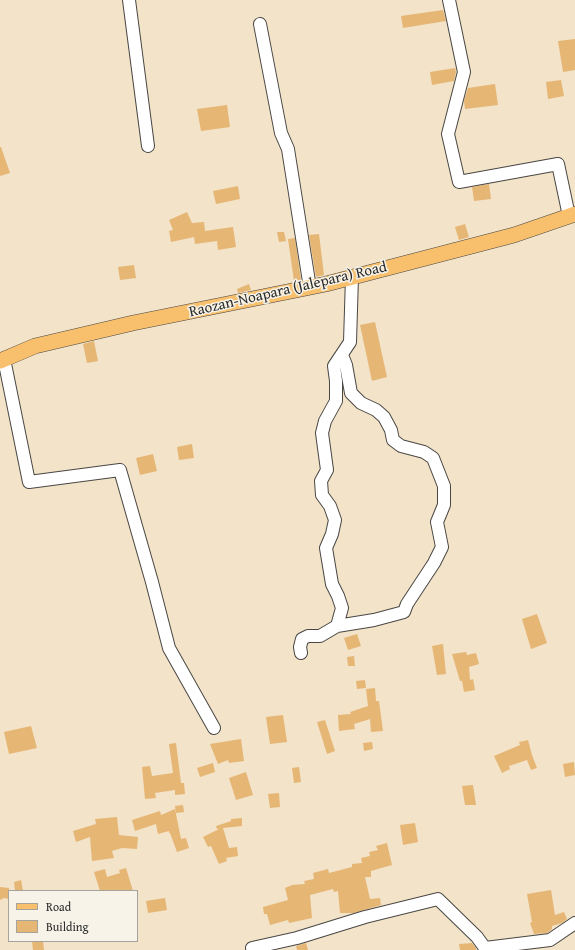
<!DOCTYPE html>
<html>
<head>
<meta charset="utf-8">
<style>
  body { margin:0 }
  #map { position:relative; width:575px; height:950px; overflow:hidden; background:#f2e3c9; font-family:"Gentium Book Plus",serif }
  canvas { display:block }
  .legend { position:absolute; left:8px; top:890px; width:130px; height:52px; box-sizing:border-box; background:#f7f3e8; border:1px solid #a5a39c; margin:0; padding:5px 7px; list-style:none; font-size:12px; color:#2b2b2b }
  .legend li { display:flex; align-items:center; gap:8px; height:20px }
  .legend b { width:20px; border:1px solid #a5a39c }
</style>
</head>
<body>
<div id="map">
<canvas width="575" height="950"></canvas>
<ul class="legend">
<li><b style="height:5px;background:#f8bf6c"></b>Road</li>
<li><b style="height:11px;background:#e6b675"></b>Building</li>
</ul>
</div>
<script>
const ctx = document.querySelector('canvas').getContext('2d');
ctx.lineJoin = 'round';
function fillPath(path, color) {
  ctx.fillStyle = color;
  ctx.fill(path, 'evenodd');
}
function strokePath(path, color, width, dash) {
  ctx.strokeStyle = color;
  ctx.lineWidth = width;
  ctx.lineCap = dash ? 'butt' : 'round';
  ctx.setLineDash(dash || []);
  ctx.stroke(path);
}
function write(font, color, halo, rows, align = 'center') {
  ctx.font = font + ' "Gentium Book Plus",serif';
  ctx.lineWidth = 3;
  ctx.setLineDash([]);
  ctx.textBaseline = 'middle';
  ctx.strokeStyle = halo;
  ctx.fillStyle = color;
  for (const [text, x, y, turn = 0] of rows) {
    ctx.save();
    ctx.translate(x, y);
    ctx.rotate((+turn || 0) * Math.PI / 180);
    ctx.textAlign = isNaN(turn) ? turn : align;
    if (halo) ctx.strokeText(text, 0, 0);
    ctx.fillText(text, 0, 0);
    ctx.restore();
  }
}
fillPath(new Path2D(`
  M443,10L446,21L403,28L401,16Z
  M575,39V70L563,72L558,41Z
  M455,68L456,72L454,81L432,85L430,72Z
  M561,80L564,96L548,99L546,82Z
  M495,84L498,105L465,109L464,101L468,88Z
  M227,105L230,127L201,131L197,109Z
  M0,147H1L10,173L0,176Z
  M489,184L491,199L474,201L472,187Z
  M238,186L240,199L216,204L213,191Z
  M187,212L192,223L204,222L205,231L233,227L236,247L218,250L217,241L195,244L194,237L171,242L169,231L173,230L169,220Z
  M465,224L469,237L459,240L455,227Z
  M277,232H284L286,241L279,242Z
  M319,234L324,275L316,277L309,235Z
  M295,238L301,280L294,281L288,239Z
  M134,265L136,278L120,280L118,267Z
  M249,284L251,290L238,293L237,289Z
  M375,322L387,377L372,381L360,325Z
  M94,341L98,361L87,363L83,344Z
  M192,444L194,458L179,460L177,447Z
  M153,454L157,471L140,475L136,458Z
  M537,614L547,643L531,649L522,619Z
  M357,634L361,646L348,650L344,638Z
  M443,644L446,674L437,675L432,646Z
  M466,652L467,655L476,653L479,664L469,667L470,680L473,679L475,690L464,692L462,681H460L452,654Z
  M354,656L355,666H348L347,657Z
  M365,680L366,688L357,689L356,681Z
  M375,688L376,701H379L383,731L371,732L370,719L354,724L355,729L339,731L338,715L351,714L350,712L368,706L366,689Z
  M283,715L287,742L270,744L266,717Z
  M325,720L335,751L327,754L317,722Z
  M31,726L37,748L9,754L4,732Z
  M241,739L244,761L229,763L228,760L218,764L210,744Z
  M528,740L532,755L537,768L531,770L527,760L509,766L510,769L502,773L494,756L520,745L519,742Z
  M372,742L373,749L364,751L363,743Z
  M176,743L181,783H184L185,794L175,795V790L155,793L156,798L145,799L142,767L150,766L152,776L173,773L169,744Z
  M574,762L575,775L565,777L563,764Z
  M213,763L215,772L200,777L197,768Z
  M299,767L301,782L294,783L292,768Z
  M246,772L253,795L236,800L229,778Z
  M473,785L476,805H465L462,786Z
  M279,793L280,807L270,808L268,794Z
  M183,805L184,812L176,813L175,806Z
  M175,809L181,839L186,838L189,848L177,852L170,833H169V831L158,834L156,824L135,831L132,820L160,811L161,815Z
  M117,817L119,835L138,837L137,849L122,848L112,851L114,858L92,861L90,837L76,842L73,831L96,824L95,819Z
  M242,818V826L223,828L229,848L237,847L238,856L226,858L227,861L219,864L211,846L208,847L203,837L219,829H217L216,826L231,821V819Z
  M415,823L418,842L403,845L400,825Z
  M387,843L392,865L371,871V877H365L370,899L380,898L381,905L354,913H340L338,891L334,892L333,889L310,895L312,918L289,923L288,920L270,925L267,914H264L263,907L288,900L285,888L292,885L305,884L304,881L314,879L313,873L328,869L329,873L352,867V864L362,863L361,858L370,856L369,852L378,850L376,846Z
  M126,868L133,891H100L94,872L105,869L107,877L120,873L119,870Z
  M21,880L23,891H15L14,882Z
  M0,887L9,888V899L4,898L0,900Z
  M551,890L555,915L564,912L567,919L562,923L552,926V929L547,933L534,934L530,923L532,922L527,894Z
  M165,898L167,910L148,913L146,901Z
  M32,941H43L44,950H33Z
  M306,943L308,950H297L296,946Z
  M472,943L476,948V950H460L459,944Z`), '#e6b675');
const minor = new Path2D(`
  M129,0L148,146
  M449,0L464,72L448,134L459,182L558,164L569,216
  M260,24L281,133L288,149L310,288
  M4,359L29,482L120,470L152,582L169,648L214,728
  M337,626L342,608L338,596L332,584L326,548L332,534L335,520L330,506L322,495L321,481L327,470L322,433L325,421L336,401V381L334,366L350,342L352,277
  M301,653L300,647L302,639L308,636H320L337,626L374,620L404,612L407,604L434,563L442,547L437,522L444,505V486L433,458L424,452L401,446L393,440L391,430L384,417L376,410L361,403L351,393L346,365L342,355
  M252,948L297,938L365,917L438,899L477,937L485,948L550,940L575,923`);
const major = new Path2D(`
  M0,361L35,346L133,323L326,284L514,235L575,214`);
strokePath(minor, '#494743', 14);
strokePath(major, '#494743', 16);
strokePath(minor, '#fff', 12);
strokePath(major, '#f8bf6c', 15);
write('15px', '#2b2b2b', '#f7f3e8', [
  ["Raozan-Noapara (Jalepara) Road",288,290,-13]
]);
</script>
</body>
</html>
